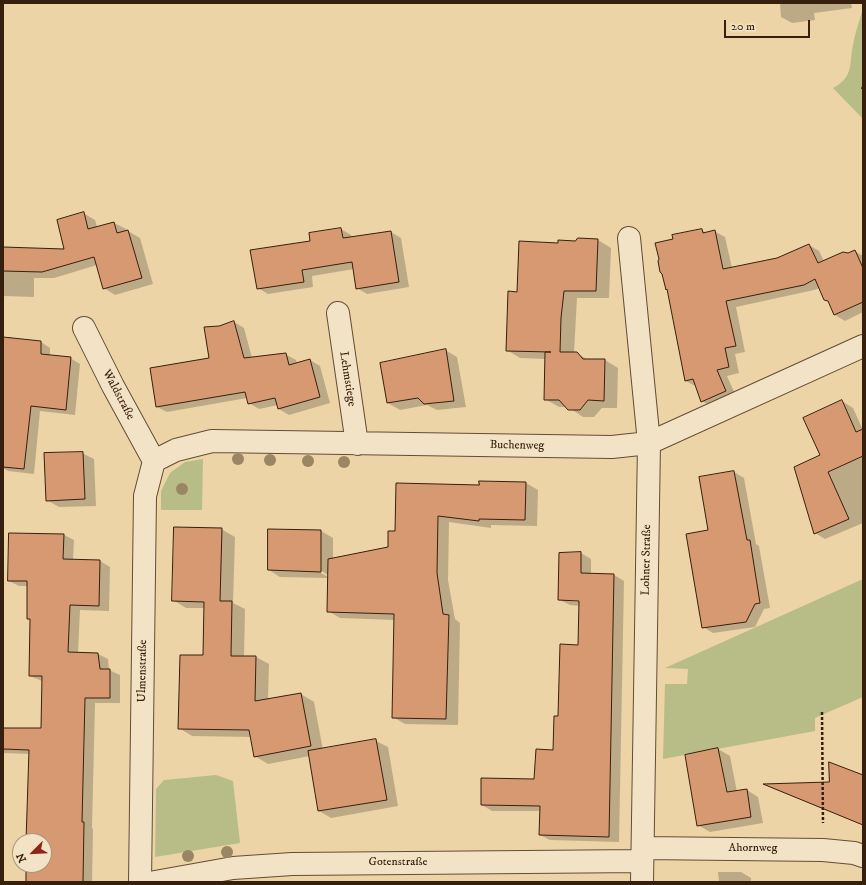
<!DOCTYPE html>
<html>
<head>
<meta charset="utf-8">
<style>
  body { margin:0 }
  #map { position:relative; width:866px; height:885px; overflow:hidden; background:#ecd4a7; font-family:"IM FELL DW Pica",serif }
  canvas { display:block }
  .frame { position:absolute; inset:0; border:4px solid #371f0d; pointer-events:none }
  .north { position:absolute; left:12px; top:833px; width:40px; height:40px; box-sizing:border-box; background:#f3e3c6; border:1px solid #a8957c; border-radius:50%; rotate:246deg; font-size:11px; font-weight:700; line-height:16px; text-align:center; color:#371f0d }
  .north::after { content:''; display:block; margin:auto; width:14px; height:18px; background:#8f2418; clip-path:polygon(50% 0,100% 100%,50% 72%,0 100%) }
  .scale { position:absolute; left:724px; top:20px; width:86px; height:18px; box-sizing:border-box; border:2px solid #371f0d; border-top:0; padding-left:5px; font-size:12px; line-height:14px; white-space:nowrap; color:#371f0d; -webkit-text-stroke:3px #f3e3c6; paint-order:stroke }
</style>
</head>
<body>
<div id="map">
<canvas width="866" height="885"></canvas>
<div class="frame"></div>
<div class="north">N</div>
<div class="scale">20 m</div>
</div>
<script>
const ctx = document.querySelector('canvas').getContext('2d');
ctx.lineJoin = 'round';
function fillPath(path, color) {
  ctx.fillStyle = color;
  ctx.fill(path, 'evenodd');
}
function strokePath(path, color, width, dash) {
  ctx.strokeStyle = color;
  ctx.lineWidth = width;
  ctx.lineCap = dash ? 'butt' : 'round';
  ctx.setLineDash(dash || []);
  ctx.stroke(path);
}
function write(font, color, halo, rows, align = 'center') {
  ctx.font = font + ' "IM FELL DW Pica",serif';
  ctx.lineWidth = 4;
  ctx.setLineDash([]);
  ctx.textBaseline = 'middle';
  ctx.strokeStyle = halo;
  ctx.fillStyle = color;
  for (const [text, x, y, turn = 0] of rows) {
    ctx.save();
    ctx.translate(x, y);
    ctx.rotate((+turn || 0) * Math.PI / 180);
    ctx.textAlign = isNaN(turn) ? turn : align;
    if (halo) ctx.strokeText(text, 0, 0);
    ctx.fillText(text, 0, 0);
    ctx.restore();
  }
}
fillPath(new Path2D(`
  M863,8V119L833,88C854,77 849,64 853,45C855,32 860,20 863,8Z
  M203,459L202,510H161V491L170,473L185,462Z
  M863,579V697L815,718V731L663,759L665,684H687L688,669L665,668Z
  M216,775L233,781L240,843L155,857L156,789L164,780Z`), '#b8bd87');
fillPath(new Path2D(`
  M780,3H851L852,8L814,13L815,20L792,23L781,17Z
  M83,213L95,220L97,227L114,223L126,229V232L128,231L140,238L153,284L115,295L104,288L97,265L54,278H34V297L3,296V248L66,250Z
  M341,229L351,235L352,238L391,232L401,238L409,287L367,294L357,288L354,269L312,276L313,287L268,294L258,288L311,242Z
  M701,230L707,233L714,231L725,237L732,268L777,259L809,245L819,251L824,261L848,255L855,251L863,256V312L845,321L835,315L829,301L820,288L814,290L736,307L745,352L735,354L739,373L727,376L736,396L712,407L702,401L697,387L686,381L668,289H666L663,273L661,272L657,244L674,240Z
  M598,240L611,248L609,298H577L574,353H577L588,360H605L618,368L617,408H602L594,417H583L568,407H559L545,399L546,359L520,358L507,350L518,293L559,244Z
  M234,322L244,328L252,358L285,354L296,360L297,364L310,360L320,366L330,403L289,415L279,409L278,405L259,409L249,403L247,398L167,412L157,407L210,359L220,327Z
  M41,342L50,348V356L70,358L80,364L75,415L40,411L34,474L8,471L3,468V345Z
  M445,350L457,357L466,407L437,410L427,405L400,410L388,403Z
  M842,401L853,408L863,430V523L825,539L815,533L821,456Z
  M82,453L94,459L96,506L59,507L47,500Z
  M734,472L744,478L756,544L759,546L770,608L764,609L755,627L713,633L703,627L709,531L700,478Z
  M526,483L538,490L537,526L491,525V528L449,522L448,580L455,619L460,623L458,725L405,724L393,717L395,620L340,618L328,611V578L280,577L269,570V530L321,531L333,538V559L389,548L396,532L480,486ZM317,568L328,575V577L316,570Z
  M221,529L235,537L233,603L245,609L244,657H256L269,664L268,700L301,694L314,702L323,750L376,741L388,747L398,806L331,818L319,811L310,756L268,764L255,756L251,737L192,736L179,728L204,656L205,608H186L173,600Z
  M10,534L64,535L74,540L73,560L100,561L110,567L109,611L80,610L78,653L98,654L108,659L109,670L120,675V703H95L92,828L93,829L92,882H26V865H44V841H27L30,754L3,753V729H42V681L30,676L31,620L28,619V586H19L9,581Z
  M581,553L591,559V574L614,575L624,581L619,842L550,840L540,835L541,811H492L482,805L535,780L554,751L559,717L579,646L580,606L570,605L560,600ZM568,599L584,600V602L568,601Z
  M718,749L730,756L737,792L747,790L758,797L763,823L710,832L698,825Z
  M863,777V825L774,789L766,785L830,783Z
  M718,872H741L751,878V882H719Z`), '#0003');
const building = new Path2D(`
  M84,212L88,229L114,222L117,233L128,230L142,278L103,289L94,257L42,272L3,271V247L64,249L57,220Z
  M341,228L343,238L391,231L399,282L356,289L352,262L302,270L304,282L257,289L250,250L310,241L309,233Z
  M702,229L703,233L715,230L723,269L777,258L809,244L818,263L843,252L848,253L855,250L863,268V302L834,315L828,301L824,300L815,279L804,285L726,301L736,346L725,348L729,367L717,370L726,391L701,402L693,379L685,381L667,289L666,290L662,274L660,272L658,261L659,259L655,243L673,239L672,235Z
  M578,238L598,239L596,291H564L561,318L560,352H577L583,359H605L604,401L588,400L580,410H568L559,400H544L545,352H551L506,351L508,291L517,292L519,241L558,243V240L575,241Z
  M234,321L244,358L286,353L289,365L310,359L320,397L278,409L275,398L248,404L245,392L156,407L150,368L209,358L204,327L219,326Z
  M3,337L41,341V354L71,357L66,410L31,406L24,469L3,467Z
  M446,349L454,401L424,404L418,398L387,403L380,363Z
  M842,400L856,432L863,429V456L828,472L849,519L814,534L794,467L820,455L803,418Z
  M83,452L85,499L46,501L44,453Z
  M734,471L747,540H750L760,603L755,604L746,622L702,628L686,534L708,530L699,477Z
  M479,481L526,482L525,520L479,519V521L438,516L437,573L443,614L449,615L446,719L392,718L394,614L327,612L328,559L388,547V531H395L396,483L479,485Z
  M174,527L222,528L220,601H232L231,656H256L255,701L301,693L311,746L254,757L249,730L178,729L180,655H203L204,602L172,601Z
  M268,529L321,530V572L268,570Z
  M9,533L64,534L63,559L100,560L99,606L70,605L68,652L98,653L100,669H110V698H85L82,822H84L83,882H26V865H44V841H26L29,750L3,749V728H41L42,676H29L30,619H27V581H8Z
  M581,552V573L614,574L609,837L539,835L540,806L481,805V778L534,779L536,749L553,750L554,716H558L560,644L578,645L579,601L558,600L559,553Z
  M376,739L387,800L318,811L308,751Z
  M718,748L727,792L747,789L751,817L697,826L685,755Z
  M829,762L863,775V825L763,784L829,782Z`);
fillPath(building, '#d79971');
strokePath(building, '#371f0d', 1);
const minor = new Path2D(`
  M629,238L649,443L642,882
  M338,313L357,444
  M84,328L113,386L154,461
  M154,461L176,450L212,441L612,447L649,443L863,346
  M643,848L823,850L854,853L863,856
  M140,882L145,496L154,461
  M155,882L233,868L292,864L642,861`);
strokePath(minor, '#644c34', 24);
strokePath(new Path2D(`
  M862,89L863,87
  M822,712L823,823`), '#371f0d', 2.5, [3, 2]);
strokePath(minor, '#f3e3c6', 22);
ctx.fillStyle = '#9a8663';
for (const [x, y] of [
  [238,459],
  [270,460],
  [308,461],
  [344,462],
  [182,489],
  [227,852],
  [188,856]
]) {
  ctx.beginPath();
  ctx.arc(x, y, 6, 0, 2 * Math.PI);
  ctx.fill();
}
write('12px', '#371f0d', '#f3e3c6', [
  ["Lehmstiege",347,379,81],
  ["Waldstraße",118,395,62],
  ["Buchenweg",517,446,1],
  ["Lohner Straße",647,560,-89],
  ["Ulmenstraße",143,671,-89],
  ["Ahornweg",753,849],
  ["Gotenstraße",398,863]
]);
</script>
</body>
</html>
